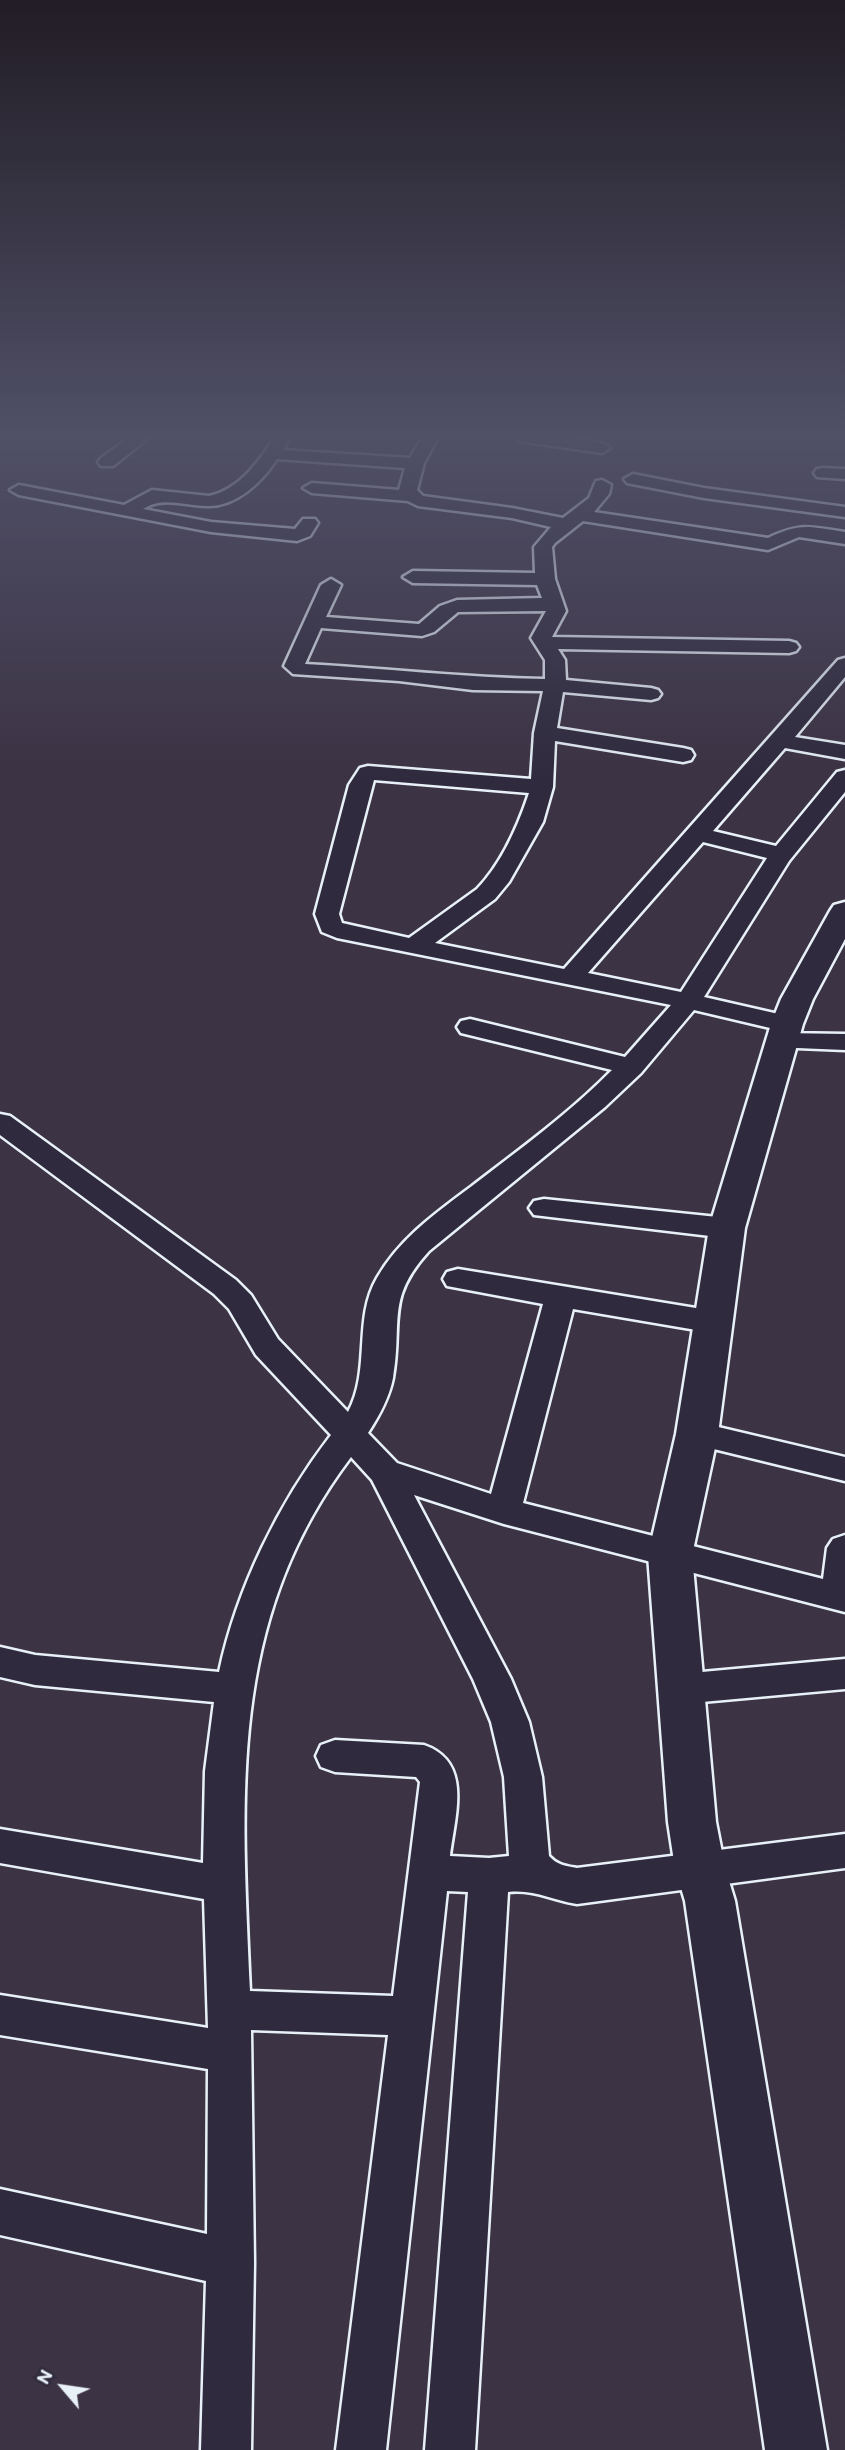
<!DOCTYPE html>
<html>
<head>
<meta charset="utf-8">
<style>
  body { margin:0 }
  #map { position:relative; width:845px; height:2450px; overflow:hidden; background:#3c3344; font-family:Itim,sans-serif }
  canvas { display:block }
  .north { position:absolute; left:28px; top:2352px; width:70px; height:70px; -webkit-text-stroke:5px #2f2a3d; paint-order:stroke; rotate:299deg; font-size:19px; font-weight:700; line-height:28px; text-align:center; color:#e8f1f8 }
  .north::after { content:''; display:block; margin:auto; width:24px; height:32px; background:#e8f1f8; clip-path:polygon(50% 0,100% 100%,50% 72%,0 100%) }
</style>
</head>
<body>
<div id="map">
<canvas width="845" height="2450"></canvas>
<div class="north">N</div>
</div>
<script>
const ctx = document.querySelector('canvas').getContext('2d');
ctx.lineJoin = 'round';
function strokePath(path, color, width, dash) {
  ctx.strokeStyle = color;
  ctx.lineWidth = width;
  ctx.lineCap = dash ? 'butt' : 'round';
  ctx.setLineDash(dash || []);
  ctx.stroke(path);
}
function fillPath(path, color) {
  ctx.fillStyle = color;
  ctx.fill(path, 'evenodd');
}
const minor = new Path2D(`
  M132,436H151L113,466H101L98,462L101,458Z
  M276,436H292L283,450L410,458L423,436H439L424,463L417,490L423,496L512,508L563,518L589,498L596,481L602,480L611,485L609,494L594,512L768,538C802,522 809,527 845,532V544L799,537L768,550L583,521L555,543L552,547L555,579L566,611L552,637L789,641L796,643L799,647L796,651L789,653L558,649L565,660L566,680L651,688L658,690L661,694L658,698L651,700L563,692L557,728L683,748L691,750L694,755L691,760L683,762L555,741L553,787L543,822L509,882L495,899L435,943L564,969L838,660L845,658V677L795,737L845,745V759L785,748L713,831L776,846L837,772L845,770V792L789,861L704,997L796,1018L800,1024L796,1030L787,1032L694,1010L641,1073L605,1107L429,1251C385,1299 403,1322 393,1378C389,1398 379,1416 368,1433L397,1463L491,1494L543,1304L447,1286L443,1279L447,1272L458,1269L714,1311L725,1314L730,1322L725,1330L714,1333L573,1309L523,1503L823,1579L827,1548L833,1539L845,1535V1612L504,1524L414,1495L511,1679L529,1722L542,1777L549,1856C557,1865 566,1866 577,1868L845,1834V1868L577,1904C551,1900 535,1889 508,1892L475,2450H425L468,1892L447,1891L386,2450H336L388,2035L251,2030L254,2263L251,2450H201L206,2281L0,2235V2189L207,2234L208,2069L0,2035V1995L208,2028L204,1899L0,1863V1829L203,1863L205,1771L214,1702L35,1685L0,1677V1647L35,1655L219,1672C237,1588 278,1504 331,1435L256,1355L229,1309L214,1294L0,1135V1114L10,1116L236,1280L251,1295L278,1339L348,1412C371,1370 353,1319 377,1278C400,1238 436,1213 472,1186C520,1149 570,1113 612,1070L461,1033L457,1027L461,1021L470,1019L625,1057L671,1005L337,938L322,932L315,914L349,785L360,768L368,766L531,779L534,733L543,691L473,690L399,681L293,674L284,666L321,585L331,579L341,585L326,617L419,624L440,606L457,600L542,598L537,585L413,583L403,577L413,571L535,573L534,547L551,527L512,518L418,506L408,501L312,493L303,488L312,483L399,490L405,468L277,459C262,482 236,507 207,506C184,506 163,496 143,509L211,522L295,529L303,519H315L318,523L310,536L297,541L211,532L19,495L10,490L19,485L124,505L152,490L209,496C241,489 259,460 276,436ZM546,611L531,638L545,660V679C465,678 385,668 305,664L321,628L422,636L434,632L458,612ZM374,780L529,793C518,826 502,863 477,889L409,938L342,923L339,914ZM703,842L767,858L681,992L588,973ZM351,1457L372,1480L473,1679L491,1722L504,1777L509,1856L489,1858L450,1856C455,1815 473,1762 424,1745L335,1740L321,1745L316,1756L321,1767L335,1772L416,1777L420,1782L393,1996L250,1991C242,1798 226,1622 351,1457Z
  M511,436C531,436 598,435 610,448L602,453L519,441Z
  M823,468L845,469V479L817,477L814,473L817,469Z
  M633,474L704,488L845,507V517L704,498L627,483L624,479Z
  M782,1033L845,1034V1050L773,1047L769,1041L773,1035Z
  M544,1199L727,1218L738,1221L742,1228L738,1235L727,1238L534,1215L529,1208L534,1201Z
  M697,1422L845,1457V1481L685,1442L680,1434L685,1426Z
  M845,1659V1689L680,1704L667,1700L661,1689L667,1678L680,1674Z`);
const tertiary = new Path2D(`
  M845,902V939L813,999L803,1024L745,1228L718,1434L692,1555L716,1822L725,1868L735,1901L827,2450H765L685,1901L675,1868L668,1822L648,1555L676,1434L709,1228L771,1024L781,999L830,911L834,905Z`);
strokePath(minor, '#e8f1f8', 5);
strokePath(tertiary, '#e8f1f8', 5);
fillPath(minor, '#2f2a3d');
fillPath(tertiary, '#2f2a3d');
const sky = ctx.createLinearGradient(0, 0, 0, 779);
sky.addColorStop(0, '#211c25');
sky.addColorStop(0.56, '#505067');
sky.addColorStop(1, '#50506700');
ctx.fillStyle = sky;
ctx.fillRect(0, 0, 845, 779);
</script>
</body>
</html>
